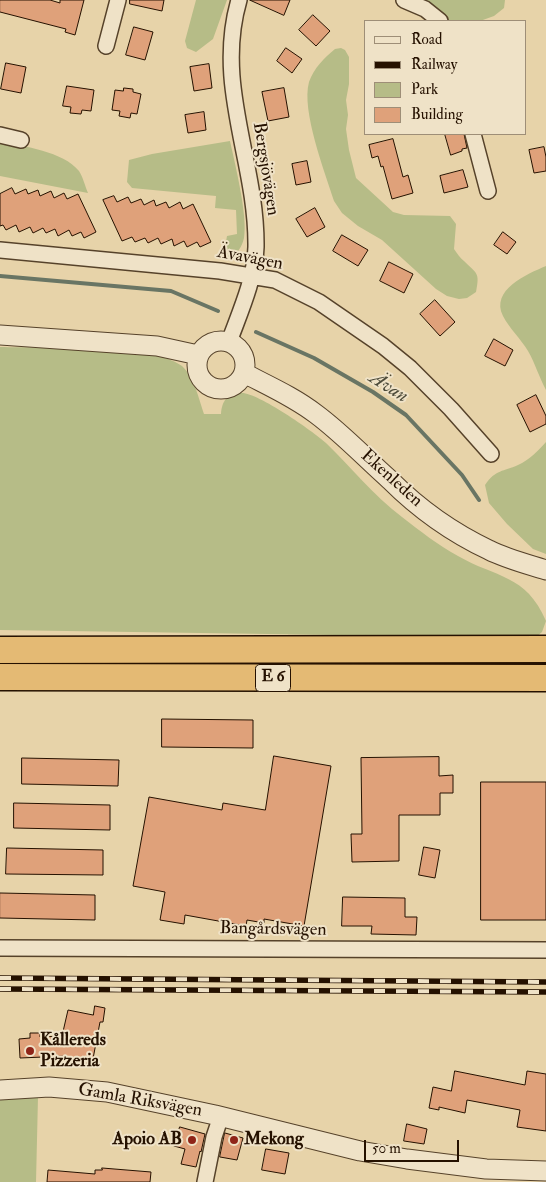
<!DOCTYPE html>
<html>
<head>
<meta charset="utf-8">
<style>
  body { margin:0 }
  #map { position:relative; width:546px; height:1182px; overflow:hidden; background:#e7d3a9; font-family:"IM FELL Double Pica",serif }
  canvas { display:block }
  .legend { position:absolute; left:364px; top:20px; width:162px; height:115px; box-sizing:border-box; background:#efe2c7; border:1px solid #9e8e77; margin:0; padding:6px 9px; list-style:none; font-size:15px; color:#251100 }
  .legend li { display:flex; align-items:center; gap:10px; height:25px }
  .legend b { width:25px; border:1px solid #9e8e77 }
  .scale { position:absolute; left:364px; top:1140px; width:95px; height:22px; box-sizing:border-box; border:2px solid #251100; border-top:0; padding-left:6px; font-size:15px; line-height:18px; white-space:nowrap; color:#251100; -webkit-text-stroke:4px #efe2c7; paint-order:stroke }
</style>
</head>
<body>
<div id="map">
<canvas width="546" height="1182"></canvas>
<ul class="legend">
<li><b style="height:6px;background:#efe2c7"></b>Road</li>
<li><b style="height:6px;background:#251100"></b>Railway</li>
<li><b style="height:14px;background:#b6bc87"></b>Park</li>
<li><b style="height:14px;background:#dfa17a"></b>Building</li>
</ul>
<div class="scale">50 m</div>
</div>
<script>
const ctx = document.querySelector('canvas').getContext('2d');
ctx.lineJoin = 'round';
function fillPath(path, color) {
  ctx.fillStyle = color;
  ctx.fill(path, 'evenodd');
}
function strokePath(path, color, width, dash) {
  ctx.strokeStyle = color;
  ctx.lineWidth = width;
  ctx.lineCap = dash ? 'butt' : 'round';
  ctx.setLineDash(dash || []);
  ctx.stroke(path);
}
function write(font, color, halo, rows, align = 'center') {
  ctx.font = font + ' "IM FELL Double Pica",serif';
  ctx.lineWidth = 4;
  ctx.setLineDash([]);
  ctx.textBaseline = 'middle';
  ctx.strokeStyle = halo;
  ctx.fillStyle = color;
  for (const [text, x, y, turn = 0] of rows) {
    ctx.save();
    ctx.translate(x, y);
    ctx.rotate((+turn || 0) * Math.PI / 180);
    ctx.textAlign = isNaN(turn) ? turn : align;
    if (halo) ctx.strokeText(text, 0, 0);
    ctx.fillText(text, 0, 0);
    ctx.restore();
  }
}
fillPath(new Path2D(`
  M196,0H227L213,39L196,52L187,48L185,41Z
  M396,0H505L504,8L494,16L480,21H437L424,12Z
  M341,48L345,50L349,57V84L346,100L348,115L346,129L349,150L356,178L393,212L404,215L450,216L456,224L454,249C457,253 460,258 464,261C477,274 480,272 476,292L467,298L459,299L447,296L436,289L382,240L358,226L342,213L334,201C325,172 301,111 309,82C314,68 324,58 335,49Z
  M0,141C24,147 63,151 79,171C83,177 85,186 88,193L0,176Z
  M230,141C235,164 248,216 244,238C242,247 237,255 228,258L224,253L227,236L237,234L236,210L215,208L216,196L132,188L127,182L129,160L152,154Z
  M546,266V390C539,377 535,363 528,351C521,339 509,328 503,316C490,290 527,274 546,266Z
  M0,347C39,348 153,343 182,366C194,377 199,399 204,414H221C222,401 227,393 242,393C258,393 313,431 326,443C351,467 374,496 402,517C420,531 438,545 458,556C496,578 526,574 546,621L542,632L535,638L0,630Z
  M546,442V554L533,549L507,524L489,503L485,485C496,469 503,472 518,465C529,460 539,450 546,442Z
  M38,1097L36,1182H0V1100Z`), '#b6bc87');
strokePath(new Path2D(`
  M0,276L171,291L218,311
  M256,332L314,358L373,392L406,415L462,475L479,500`), '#697564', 4);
const building = new Path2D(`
  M0,0H50L60,3V0H84L75,35L65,32L66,29L0,12Z
  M130,0H164L162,11L130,4Z
  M250,0H290L284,15Z
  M313,15L330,31L316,46L299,30Z
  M134,27L153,32L145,60L126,55Z
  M286,48L302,59L292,73L277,61Z
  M6,63L26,67L21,93L1,89Z
  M209,64L212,88L194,91L190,67Z
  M67,86L94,90L91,111L82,110L81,114L70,113L71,107L63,106Z
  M124,88L133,89V92L141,94L137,114L131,113L130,118L119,116L120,111L112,110L115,90L123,91Z
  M284,88L289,117L268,121L262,92Z
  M204,112L206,130L188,133L185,115Z
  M445,134H464L467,148L462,149V151L451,155Z
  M393,139L403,177L408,175L413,193L392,199L383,166L381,167L378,156L372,158L369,145Z
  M544,147L546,157V171L534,173L529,150Z
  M307,161L311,182L296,185L292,164Z
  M463,170L468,187L444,193L440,176Z
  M12,188L15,194L26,189L28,194L38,190L40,196L51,191L54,198L64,193L67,199L78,194L96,232L84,238L81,232L72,236L69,230L58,236L55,229L46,233L43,228L33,233L30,227L19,232L16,225L6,230L3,225L0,226V194Z
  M114,196L117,202L128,197L131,203L141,199L144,205L154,200L156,206L166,202L169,208L180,202L183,209L193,204L211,242L200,247L197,242L187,247L184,241L174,246L172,239L161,244L158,238L148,243L145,238L135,242L132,237L122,241L103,200Z
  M315,208L325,227L307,237L296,219Z
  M503,232L516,242L507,254L494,245Z
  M342,235L368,250L358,266L333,251Z
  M389,262L413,274L404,293L380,281Z
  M435,300L455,322L440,336L420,314Z
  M494,339L513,350L505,366L485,356Z
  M536,395L546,416V424L530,432L517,405Z
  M162,719L253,720V748L162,747Z
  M274,756L331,766L304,926L264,919V923L247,920L246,926L185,915L184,924L160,920L165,892L133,886L149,797L222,810L223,803L265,810Z
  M439,757V776L453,775V793H440V815H399V861L352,862L351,834H362L361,758Z
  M22,758L119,760L118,786L22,784Z
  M481,782H546V920H481Z
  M14,803L110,805V830L14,828Z
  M424,847L440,850L435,878L419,875Z
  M7,848L103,850V875L6,874Z
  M0,893L95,895V920L0,918Z
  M343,897L405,898V917H417L416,935L371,934L372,926H342Z
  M95,1006L105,1008L103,1022H100L92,1064L67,1061V1056L20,1058L19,1039L30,1038V1033H40V1037L62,1036L68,1010L93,1015Z
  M455,1071L525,1085L527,1071L546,1074V1131L517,1127L520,1110L467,1100L465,1113L439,1107V1110L429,1108L433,1087L451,1091Z
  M407,1124L427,1129L424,1144L404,1141Z
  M180,1127L205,1134L201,1152L200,1151L196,1167L181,1164L185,1149L174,1146Z
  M225,1133L243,1138L237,1160L220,1157Z
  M266,1149L289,1153L285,1174L262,1170Z
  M102,1168L151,1172L150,1182H47L48,1170L95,1174V1170H102Z`);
fillPath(building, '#dfa17a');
strokePath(building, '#251100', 1);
const minor = new Path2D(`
  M404,0L425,9L440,21
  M106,46L118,0
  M473,134L488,191
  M0,135L21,140
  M0,250L220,271L275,280L319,302L383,346L410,368L451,409L491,454
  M229,342C240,312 255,279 256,247C257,161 214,86 239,0
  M0,948L546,950
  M205,1182L214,1137L221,1116`);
const tertiary = new Path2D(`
  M0,335L157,346L198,355
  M197 365a24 24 0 1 1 48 0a24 24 0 1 1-48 0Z
  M244,373C269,386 294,397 316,414C343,434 365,458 390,480C418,508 453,533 489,550C507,559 527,564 546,570
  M0,1090L49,1087L107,1092L215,1115L360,1151L407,1159L486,1169L546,1171`);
const motorway = new Path2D(`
  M0,650L546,649
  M0,677L546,678`);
strokePath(minor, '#56422a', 18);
strokePath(tertiary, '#56422a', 21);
strokePath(motorway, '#251100', 29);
strokePath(minor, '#efe2c7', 15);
strokePath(tertiary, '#efe2c7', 19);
strokePath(motorway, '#e4ba74', 26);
const rail = new Path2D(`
  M0,978L546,982
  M0,989L546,992`);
strokePath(rail, '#251100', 5.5);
strokePath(rail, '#efe2c7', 4, [11]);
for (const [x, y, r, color] of [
  [30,1051,5,"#8f2418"],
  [192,1140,5,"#8f2418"],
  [234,1140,5,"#8f2418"]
]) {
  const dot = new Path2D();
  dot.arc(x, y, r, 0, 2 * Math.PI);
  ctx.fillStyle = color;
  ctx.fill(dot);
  strokePath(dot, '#efe2c7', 2);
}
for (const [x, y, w] of [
  [273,678,35]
]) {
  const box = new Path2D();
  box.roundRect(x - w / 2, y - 13.5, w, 27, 4);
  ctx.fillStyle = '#efe2c7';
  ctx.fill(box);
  strokePath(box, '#251100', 1);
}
write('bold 16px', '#251100', null, [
  ["E 6",273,678]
]);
write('18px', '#251100', '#efe2c7', [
  ["Bergsjövägen",265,169,81],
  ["Ävavägen",250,259,11],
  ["Ekenleden",391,479,42],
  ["Bangårdsvägen",273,930,1],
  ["Gamla Riksvägen",140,1101,10]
]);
write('bold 18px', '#251100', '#efe2c7', [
  ["Kållereds",40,1041],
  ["Pizzeria",40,1062],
  ["Apoio AB",182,1140,"right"],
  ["Mekong",244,1140]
], 'left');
write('italic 19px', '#4d4b3a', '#efe2c7', [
  ["Ävan",388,388,32]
]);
</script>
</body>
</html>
